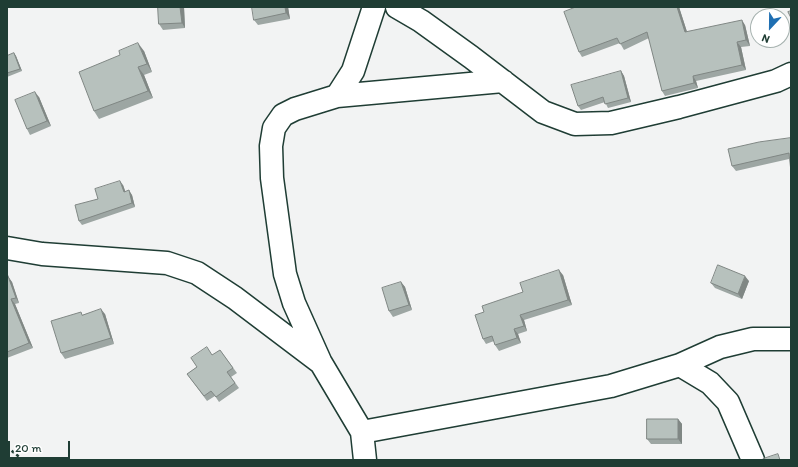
<!DOCTYPE html>
<html>
<head>
<meta charset="utf-8">
<style>
  body { margin:0 }
  #map { position:relative; width:798px; height:467px; overflow:hidden; background:#f2f3f3; font-family:Itim,sans-serif }
  canvas { display:block }
  .frame { position:absolute; inset:0; border:8px solid #1f3d34; pointer-events:none }
  .north { position:absolute; left:750px; top:8px; width:40px; height:40px; box-sizing:border-box; background:#fff; border:1px solid #a5b1ae; border-radius:50%; rotate:202deg; font-size:11px; font-weight:700; line-height:16px; text-align:center; color:#1f3d34 }
  .north::after { content:''; display:block; margin:auto; width:14px; height:18px; background:#1f6fb2; clip-path:polygon(50% 0,100% 100%,50% 72%,0 100%) }
  .scale { position:absolute; left:8px; top:441px; width:62px; height:18px; box-sizing:border-box; border:2px solid #1f3d34; border-top:0; padding-left:5px; font-size:12px; line-height:14px; white-space:nowrap; color:#1f3d34; -webkit-text-stroke:3px #fff; paint-order:stroke }
</style>
</head>
<body>
<div id="map">
<canvas width="798" height="467"></canvas>
<div class="frame"></div>
<div class="north">N</div>
<div class="scale">20 m</div>
</div>
<script>
const ctx = document.querySelector('canvas').getContext('2d');
ctx.lineJoin = 'round';
function strokePath(path, color, width, dash) {
  ctx.strokeStyle = color;
  ctx.lineWidth = width;
  ctx.lineCap = dash ? 'butt' : 'round';
  ctx.setLineDash(dash || []);
  ctx.stroke(path);
}
function fillPath(path, color) {
  ctx.fillStyle = color;
  ctx.fill(path, 'evenodd');
}
const minor = new Path2D(`
  M397,7L421,21L471,57L543,112L575,124L611,123L679,107L776,81L791,74
  M337,96L503,81
  M7,248L42,254L167,263L197,273L235,298L321,363L362,432L365,460
  M320,361L294,303L285,274L272,178L271,146L274,128L283,115L295,109L337,96L353,71L374,7
  M680,365L710,383L728,402L753,460
  M362,432L611,386L680,365L720,347L753,339H791`);
strokePath(minor, '#1f3d34', 25);
strokePath(new Path2D(`
  M7,447L23,460`), '#1f3d34', 2.5, [3, 3]);
strokePath(minor, '#fff', 22);
fillPath(new Path2D(`
  M158,7H184L185,28L163,30L159,24Z
  M288,7L290,19L258,25L254,20Z
  M576,7H679L687,32L745,25L750,46L741,47L746,70L696,81L698,88L665,96L662,91L649,38L624,50L620,43L582,57L579,52Z
  M144,51L152,72L144,75L153,98L99,119L94,111Z
  M14,53L16,56L22,71L7,77V56Z
  M621,71L624,76L631,102L608,108L605,102L581,110L578,106Z
  M39,97L51,126L30,135L27,129Z
  M791,138L789,159L736,171L732,166Z
  M123,185L125,191L132,195L135,207L82,225L79,221L98,199Z
  M563,275L572,305L524,320L527,331L518,334L521,343L499,351L495,345L494,341L486,344L483,339L484,312L523,292Z
  M7,277L12,282L19,303L15,304L33,348L7,358Z
  M749,281L742,299L715,288L711,283Z
  M401,282L405,287L412,310L393,317L389,311Z
  M105,314L114,344L65,359L61,353L82,315Z
  M220,350L237,373L231,377L239,388L219,402L215,396L207,401L187,374Z
  M678,419L682,424V444H651L647,439Z`), '#9da6a3');
fillPath(new Path2D(`
  M180,7H184L185,28L182,23Z
  M285,7H288L290,19L286,13Z
  M677,7H679L689,38L685,32Z
  M742,20L745,25L750,46L746,40Z
  M737,42L741,47L746,70L742,65Z
  M138,43L144,51L152,72L147,64Z
  M14,53L16,56L22,71L20,69Z
  M138,67L144,75L153,98L148,91Z
  M621,71L624,76L631,102L628,98Z
  M693,76L696,81L698,88L694,83Z
  M35,92L39,97L51,126L47,121Z
  M120,181L123,185L127,196L124,192Z
  M129,190L132,195L135,207L132,203Z
  M559,270L563,275L572,305L568,300Z
  M8,276L12,282L19,303L16,298Z
  M745,276L749,281L742,299L738,294Z
  M401,282L405,287L412,310L409,305Z
  M11,299L15,304L33,348L29,343Z
  M101,309L105,314L114,344L111,338Z
  M520,315L524,320L527,331L524,326Z
  M514,329L518,334L521,343L517,338Z
  M678,419L682,424V444L678,439Z`), '#808784');
const building = new Path2D(`
  M158,7H180L182,23L159,24Z
  M252,7H285L286,13L254,20Z
  M576,7H677L685,32L742,20L746,40L737,42L742,65L693,76L694,83L662,91L647,32L620,44L617,38L579,52L564,12Z
  M791,11V18L788,12Z
  M138,43L147,64L138,67L148,91L94,111L79,72L120,55L119,51Z
  M14,53L20,69L7,73V56Z
  M621,71L628,98L605,104L603,97L578,106L571,85Z
  M35,92L47,121L27,129L15,100Z
  M791,138V172L789,153L732,166L728,149L759,142Z
  M120,181L124,192L129,190L132,203L79,221L75,205L98,199L95,189Z
  M718,265L745,276L738,294L711,283Z
  M559,270L568,300L520,315L524,326L514,329L517,338L495,345L492,336L483,339L475,315L484,312L482,306L523,292L520,283Z
  M8,276L16,298L11,299L29,343L7,352V277Z
  M401,282L409,305L389,311L382,288Z
  M101,309L111,338L61,353L51,321L81,312L82,315Z
  M207,347L212,355L220,350L233,368L227,372L235,383L216,397L211,391L204,396L187,374L197,367L191,358Z
  M647,419H678V439H647Z
  M778,454L780,460H763V459Z`);
fillPath(building, '#b7c1bd');
strokePath(building, '#808784', 1);
</script>
</body>
</html>
